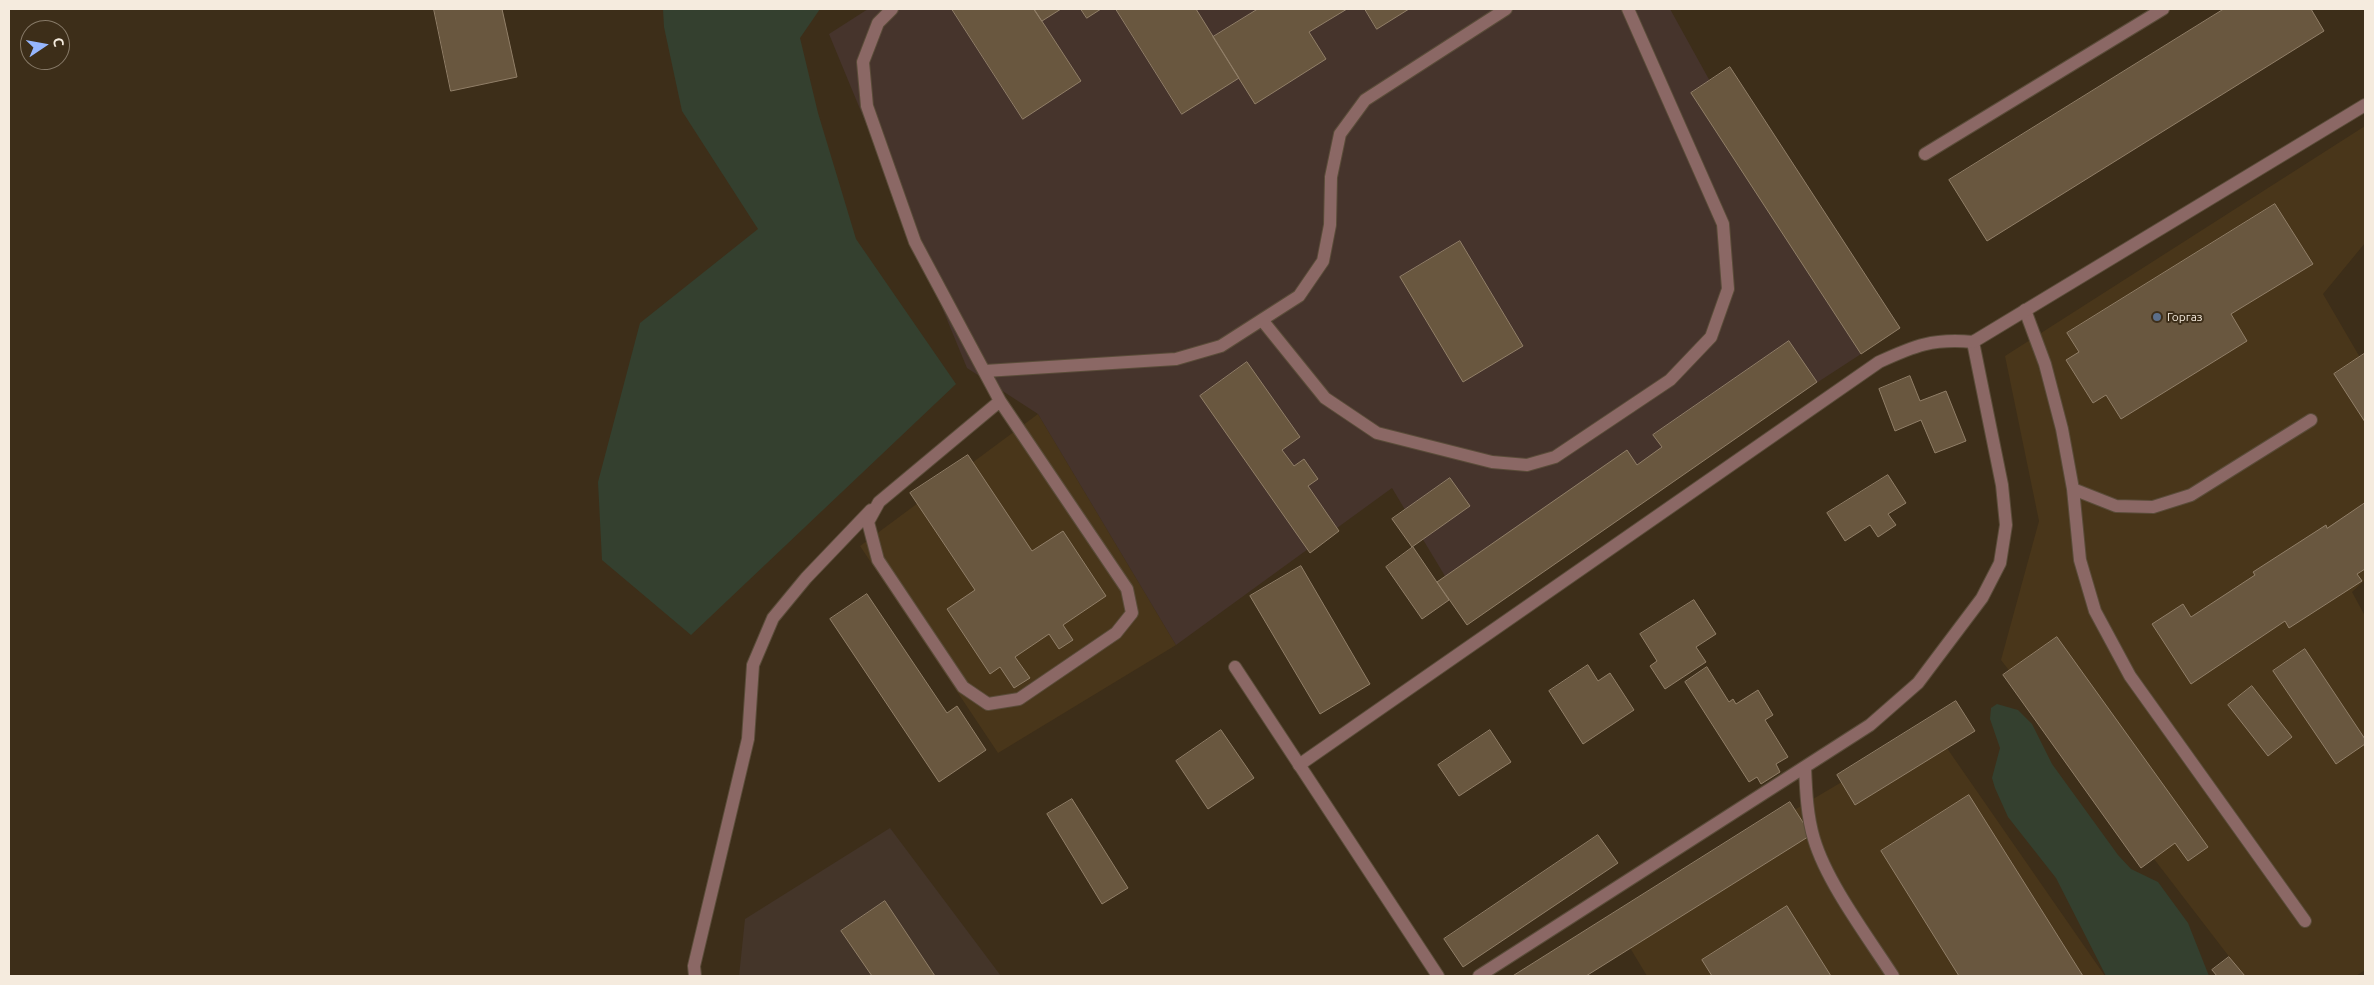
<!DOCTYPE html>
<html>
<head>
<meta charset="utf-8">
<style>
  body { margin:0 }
  #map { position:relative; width:2374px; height:985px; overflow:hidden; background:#3d2e19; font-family:Ubuntu,sans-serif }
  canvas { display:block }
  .frame { position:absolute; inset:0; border:10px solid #f5ebde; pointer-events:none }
  .north { position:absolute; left:20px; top:20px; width:50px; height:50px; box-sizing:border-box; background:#3d2e19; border:1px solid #877a68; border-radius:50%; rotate:78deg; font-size:14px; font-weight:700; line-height:20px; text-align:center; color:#f5ebde }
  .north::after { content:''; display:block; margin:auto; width:18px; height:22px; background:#96b6fd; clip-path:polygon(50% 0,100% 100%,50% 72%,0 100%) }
</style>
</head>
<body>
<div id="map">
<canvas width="2374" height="985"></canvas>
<div class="frame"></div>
<div class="north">С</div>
</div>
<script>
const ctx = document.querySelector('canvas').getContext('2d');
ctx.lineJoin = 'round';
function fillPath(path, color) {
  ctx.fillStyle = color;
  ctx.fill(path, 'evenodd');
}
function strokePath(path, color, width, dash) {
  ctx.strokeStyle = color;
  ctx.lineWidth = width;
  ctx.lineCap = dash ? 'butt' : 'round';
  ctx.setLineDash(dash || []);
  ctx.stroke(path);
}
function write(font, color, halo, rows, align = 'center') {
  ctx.font = font + ' Ubuntu,sans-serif';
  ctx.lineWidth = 4;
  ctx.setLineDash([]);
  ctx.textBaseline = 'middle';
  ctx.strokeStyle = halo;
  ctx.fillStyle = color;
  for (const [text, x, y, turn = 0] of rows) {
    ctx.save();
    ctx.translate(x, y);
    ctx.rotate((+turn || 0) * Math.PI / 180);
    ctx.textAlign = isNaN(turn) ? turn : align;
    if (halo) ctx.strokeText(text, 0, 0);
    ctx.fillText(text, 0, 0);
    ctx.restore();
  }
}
fillPath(new Path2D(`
  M2365,126V243L2323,294L2365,366V580L2352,592L2365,616V970L2356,976H2244L2001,660L2039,521L2005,356Z
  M1038,414L1176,645L998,753L860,546Z
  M1933,728L2105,976H1647L1612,918Z`), '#49361a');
fillPath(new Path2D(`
  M890,828L1001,976H739L745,919Z`), '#443529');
fillPath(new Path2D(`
  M868,9H1670L1861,354L1466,611L1392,488L1176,645L1038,414L967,368L829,34Z`), '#46342c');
fillPath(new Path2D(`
  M663,9H820L800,38L818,113L856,239L956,384L691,635L602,560L598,482L640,323L758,229L682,111L664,27Z
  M1997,704L2018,710L2032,724L2052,764L2118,855L2131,869L2158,882L2188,923L2209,976H2106L2056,878L2008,817L1995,788L1992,778L2000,748L1990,719L1991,708Z`), '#34402f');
const building = new Path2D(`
  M434,9H502L517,77L451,91Z
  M952,9H1034L1081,81L1023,119Z
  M1034,9H1061L1042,21Z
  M1081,9H1101L1087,18Z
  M1116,9H1196L1239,78L1182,114Z
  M1258,9H1347L1309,32L1326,59L1255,104L1213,37Z
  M1365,9H1409L1377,29Z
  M2224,9H2311L2324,31L1987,241L1949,180Z
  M1730,67L1900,328L1861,354L1691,93Z
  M2275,204L2313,264L2231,314L2247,341L2121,419L2106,395L2093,403L2066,360L2079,352L2067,333Z
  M1460,241L1523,346L1463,382L1400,277Z
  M1789,341L1817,382L1467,625L1437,582L1627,450L1637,465L1662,447L1653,435Z
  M2364,354L2365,356V422L2334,374Z
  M1247,362L1300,437L1282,450L1294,466L1304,459L1318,479L1308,486L1339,531L1310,553L1200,396Z
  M1910,376L1920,401L1946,391L1966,441L1935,453L1921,420L1895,431L1879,389Z
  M968,455L1032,551L1063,531L1106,596L1063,625L1073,640L1059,649L1049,634L1015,657L1030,678L1014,688L1000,667L990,674L947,609L975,590L910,493Z
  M1888,475L1906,503L1888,514L1896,525L1878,537L1870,525L1845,541L1827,513Z
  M1450,478L1470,506L1412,547L1392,519Z
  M2365,503V569L2357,574L2362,581L2289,628L2285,621L2191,684L2152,624L2183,604L2191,617L2255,575L2253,572L2326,525L2327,528Z
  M1413,547L1449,600L1422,619L1386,567Z
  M1301,566L1370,684L1320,714L1250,596Z
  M867,594L947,713L957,706L986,750L939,782L830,619Z
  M1694,600L1716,634L1696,647L1706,662L1665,689L1650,666L1657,661L1640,634Z
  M2057,637L2208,847L2188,861L2175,843L2141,868L2003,675Z
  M2305,649L2365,739V744L2336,764L2273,671Z
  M1588,665L1598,681L1610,673L1634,710L1583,744L1549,691Z
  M1707,667L1729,702L1733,699L1736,704L1758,690L1773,715L1765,720L1788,757L1776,764L1780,772L1761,784L1757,777L1749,782L1685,682Z
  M2252,686L2292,737L2268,756L2228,705Z
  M1956,701L1975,731L1855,805L1837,775Z
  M1221,730L1254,778L1208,809L1176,761Z
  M1490,730L1511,762L1459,796L1438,765Z
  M1969,795L2083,976H1959L1881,851Z
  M1072,799L1128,888L1102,904L1047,814Z
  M1790,802L1811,835L1586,976H1513Z
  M1598,835L1618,863L1463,967L1444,939Z
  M885,901L935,976H872L841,931Z
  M1787,906L1831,976H1712L1702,960Z
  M2229,957L2245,976H2217L2212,970Z`);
fillPath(building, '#69573f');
strokePath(building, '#917f68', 1);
const service = new Path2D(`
  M892,9L878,23L863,62L867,106L915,242L1000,401L1127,589L1132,613L1116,633L1019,699L988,704L963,687L878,560L868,522L879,502L1000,401
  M1925,154L2163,9
  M2025,310L2045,364L2062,429L2073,489L2080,560L2095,611L2130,676L2305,921
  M1262,320L1325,398L1377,433L1492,462L1527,465L1555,457L1670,380L1711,337L1728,289L1723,224L1628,9
  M985,371L1176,359L1221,346L1299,296L1323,261L1330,225L1331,177L1340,134L1365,100L1506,9
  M2073,489L2116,506L2153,507L2191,495L2311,420
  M1235,667L1438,976
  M1805,767C1806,791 1807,816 1814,839C1827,883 1868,937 1893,976
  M695,976L694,966L748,739L753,665L773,618L806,578L871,510
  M1479,976L1870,725L1918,683L1982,598L2000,563L2006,525L2002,485L1973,342`);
const minor = new Path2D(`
  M1299,765L1879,362C1914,346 1933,338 1973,342L2365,105`);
strokePath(service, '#5a4c39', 14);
strokePath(minor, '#5a4c39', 14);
strokePath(service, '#8b6865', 12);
strokePath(minor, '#8b6865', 12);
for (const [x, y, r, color] of [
  [2157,317,5,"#5c6f8a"]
]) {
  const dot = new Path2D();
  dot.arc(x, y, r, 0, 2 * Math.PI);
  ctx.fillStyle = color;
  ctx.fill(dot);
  strokePath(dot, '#3d2e19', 2);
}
write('12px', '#f5ebde', '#3d2e19', [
  ["Горгаз",2167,317]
], 'left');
</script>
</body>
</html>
